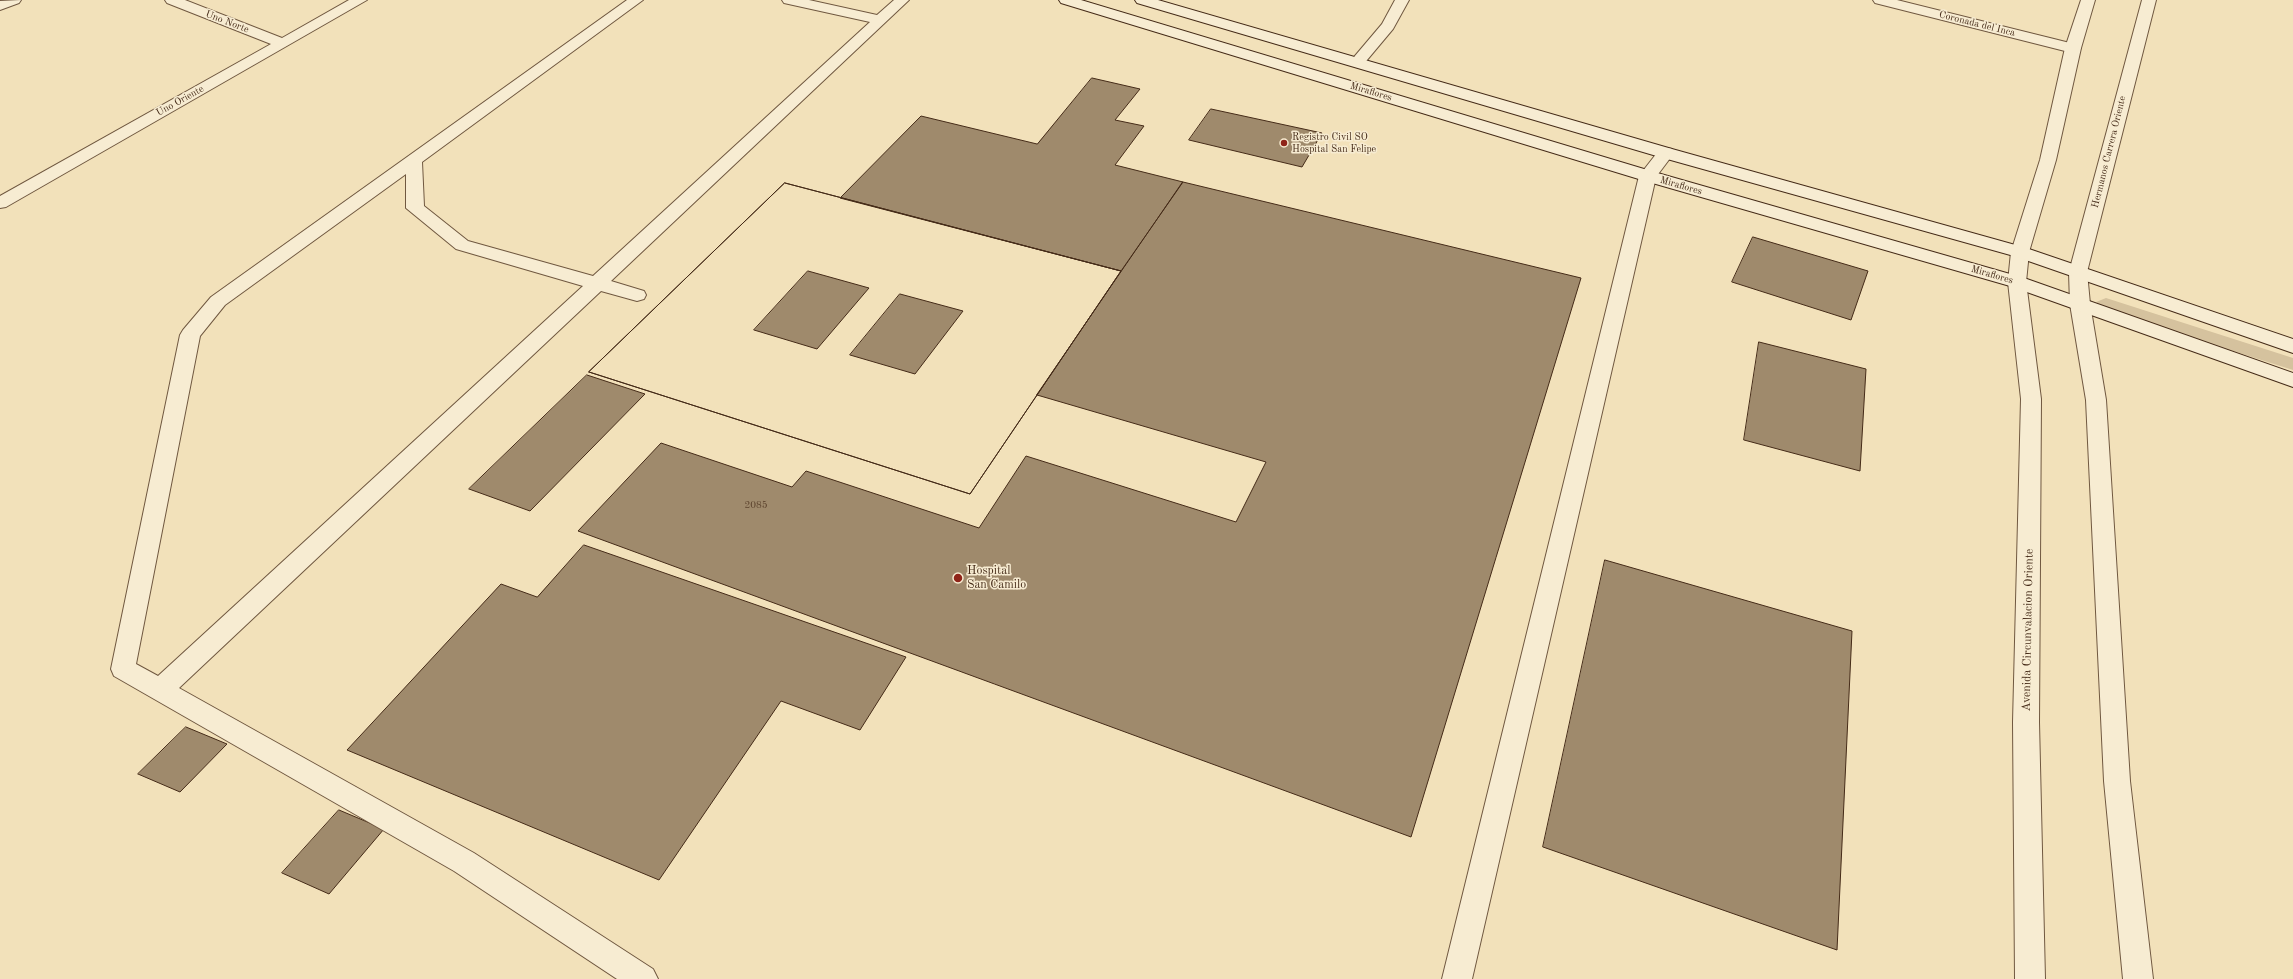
<!DOCTYPE html>
<html>
<head>
<meta charset="utf-8">
<style>
  body { margin:0 }
  canvas { display:block; background:#f2e1ba }
</style>
</head>
<body>
<canvas width="2293" height="979"></canvas>
<script>
const ctx = document.querySelector('canvas').getContext('2d');
ctx.lineJoin = 'round';
function fillPath(path, color) {
  ctx.fillStyle = color;
  ctx.fill(path, 'evenodd');
}
function strokePath(path, color, width, dash) {
  ctx.strokeStyle = color;
  ctx.lineWidth = width;
  ctx.lineCap = dash ? 'butt' : 'round';
  ctx.setLineDash(dash || []);
  ctx.stroke(path);
}
function write(font, color, halo, rows, align = 'center') {
  ctx.font = font + ' "Old Standard TT",serif';
  ctx.lineWidth = 3;
  ctx.setLineDash([]);
  ctx.textBaseline = 'middle';
  ctx.strokeStyle = halo;
  ctx.fillStyle = color;
  for (const [text, x, y, turn = 0] of rows) {
    ctx.save();
    ctx.translate(x, y);
    ctx.rotate((+turn || 0) * Math.PI / 180);
    ctx.textAlign = isNaN(turn) ? turn : align;
    if (halo) ctx.strokeText(text, 0, 0);
    ctx.fillText(text, 0, 0);
    ctx.restore();
  }
}
fillPath(new Path2D(`
  M2106,298L2293,358V370L2110,312L2096,302Z`), '#d5c29e');
const building = new Path2D(`
  M1092,78L1140,89L1115,120L1144,126L1115,165L1183,182L1121,271L840,198L921,116L1037,144Z
  M1211,109L1322,133L1302,167L1189,140Z
  M1183,182L1581,278L1411,837L578,531L661,443L792,487L806,471L979,528L1026,456L1236,522L1266,462L1037,395Z
  M785,183L1121,271L970,494L589,372ZM808,271L869,288L817,349L754,330ZM900,294L963,311L915,374L850,355Z
  M785,183L1121,271L970,494L589,372Z
  M1753,237L1868,271L1851,320L1732,282Z
  M1759,342L1866,369L1860,471L1744,440Z
  M587,375L645,394L530,511L469,489Z
  M584,545L906,657L860,730L781,701L659,880L347,750L501,584L537,597Z
  M1605,560L1852,631L1837,950L1543,847Z
  M186,727L227,744L180,792L138,774Z
  M339,810L384,829L329,894L282,873Z`);
fillPath(building, '#9f8a6c');
strokePath(building, '#452b18', 1);
const service = new Path2D(`
  M627,0H643L422,162L424,206L468,241L593,276L870,22L784,3L782,0H809L877,15L894,0H909L611,281L644,291L646,295L644,299L637,301L601,291L179,688L474,853L653,969L658,979H617L454,871L114,676L111,669L180,335L183,330L211,297ZM406,174V208L456,249L583,286L158,676L136,664L200,336L225,305Z
  M1666,148L1672,149L1674,153L1656,177L1472,979H1442L1639,176L1660,149Z`);
const minor = new Path2D(`
  M21,0L19,3L0,10V1Z
  M165,0H185L282,38L349,0H367L6,207L0,208V196L271,44L167,3Z
  M1395,0H1409L1393,29L1362,66H1352L1349,63L1382,24Z
  M1873,0H1897L2078,45L2081,48L2078,51L2073,53L1875,3Z`);
const tertiary = new Path2D(`
  M2081,0H2095L2081,48L2056,160L2029,252L2026,282L2041,399L2039,722L2045,979H2015L2013,722L2021,399L2008,282L2011,252L2040,160L2065,48Z
  M2142,0H2156L2087,272L2090,304L2106,400L2130,781L2153,979H2123L2104,781L2086,400L2070,304L2069,272Z`);
const secondary = new Path2D(`
  M1059,0H1081L1654,172L2024,278L2293,373V387L2010,286L1642,180L1061,3Z
  M1135,0H1158L1672,149L2026,248L2293,339V353L2014,256L1660,157L1137,3Z`);
strokePath(service, '#705840', 2);
strokePath(minor, '#705840', 2);
strokePath(tertiary, '#705840', 2);
strokePath(secondary, '#452b18', 2);
fillPath(service, '#f7ecd2');
fillPath(minor, '#f7ecd2');
fillPath(tertiary, '#f7ecd2');
fillPath(secondary, '#f7ecd2');
for (const [x, y, r, color] of [
  [1284,143,4,"#8f2418"],
  [958,578,5,"#8f2418"]
]) {
  const dot = new Path2D();
  dot.arc(x, y, r, 0, 2 * Math.PI);
  ctx.fillStyle = color;
  ctx.fill(dot);
  strokePath(dot, '#f7ecd2', 1.5);
}
write('10px', '#452b18', '#f7ecd2', [
  ["Uno Norte",227,22,21],
  ["Coronada del Inca",1977,24,14],
  ["Miraflores",1371,92,17],
  ["Uno Oriente",180,101,-29],
  ["Hermanos Carrera Oriente",2109,152,-76],
  ["Miraflores",1681,186,16],
  ["Miraflores",1992,275,16]
]);
write('10px', '#452b18', '#f7ecd2', [
  ["Registro Civil SO",1292,137],
  ["Hospital San Felipe",1292,149]
], 'left');
write('10px', '#5c432d', null, [
  ["2085",756,505]
]);
write('12px', '#452b18', '#f7ecd2', [
  ["Hospital",967,571],
  ["San Camilo",967,585]
], 'left');
write('12px', '#452b18', '#f7ecd2', [
  ["Avenida Circunvalacion Oriente",2028,630,-89]
]);
</script>
</body>
</html>
